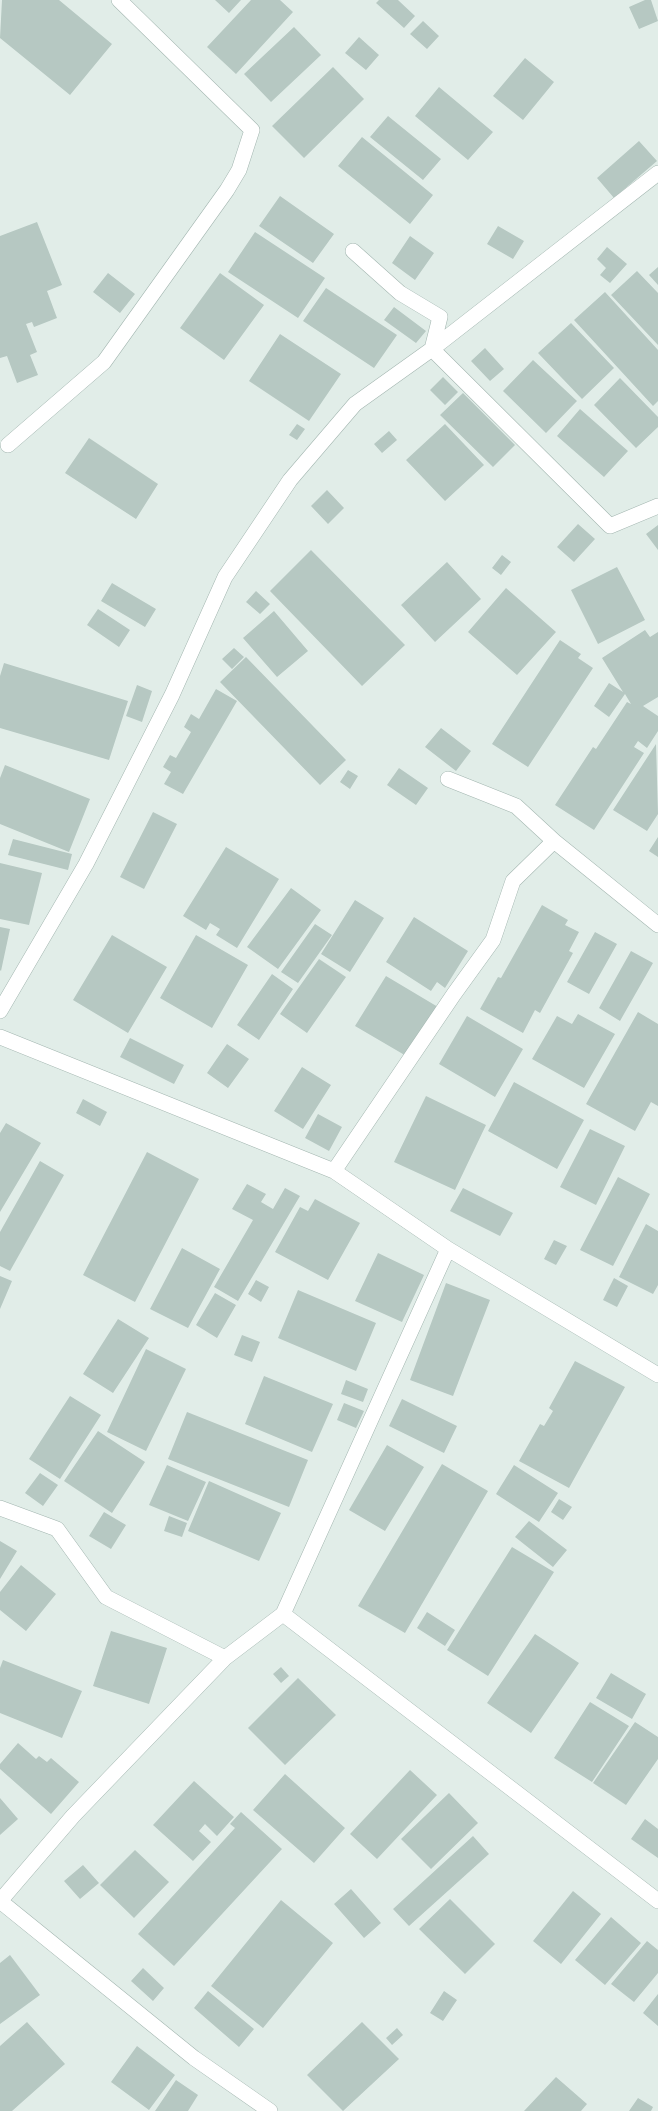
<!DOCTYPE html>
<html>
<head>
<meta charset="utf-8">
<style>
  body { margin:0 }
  canvas { display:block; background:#e1ede8 }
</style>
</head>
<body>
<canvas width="658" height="2111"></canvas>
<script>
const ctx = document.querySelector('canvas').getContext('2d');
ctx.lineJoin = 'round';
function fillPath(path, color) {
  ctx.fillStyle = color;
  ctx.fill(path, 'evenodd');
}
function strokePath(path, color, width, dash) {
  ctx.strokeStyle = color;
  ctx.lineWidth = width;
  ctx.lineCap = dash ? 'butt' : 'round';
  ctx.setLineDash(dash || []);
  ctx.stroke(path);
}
fillPath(new Path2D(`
  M2,0H59L112,44L70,95L0,38Z
  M215,0H241L229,13Z
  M251,0H280L293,12L236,74L207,47Z
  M379,0H398L415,16L404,28L376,3Z
  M645,0H651L658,21L639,29L629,7Z
  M423,21L439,36L427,49L410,34Z
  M294,27L321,55L271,102L244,74Z
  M359,37L379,55L366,70L345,53Z
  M525,58L554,82L523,120L493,96Z
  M333,67L364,99L304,158L272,126Z
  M439,87L493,132L468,160L415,116Z
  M388,116L441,159L423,180L370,137Z
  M362,137L433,195L410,224L338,166Z
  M639,141L657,161L614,198L597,178Z
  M280,196L334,234L313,263L259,226Z
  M37,222L62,285L47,291L57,318L34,327L32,322L26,324L37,352L30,355L38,375L17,383L7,356L0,358V236Z
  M498,226L524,241L513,259L487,244Z
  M255,232L325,278L298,318L228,272Z
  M410,236L434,253L415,280L392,263Z
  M607,247L627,264L610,283L600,275L606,268L597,259Z
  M658,267V285L649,275Z
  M637,271L658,293V345L611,295Z
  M108,273L135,294L120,313L93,292Z
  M220,273L264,305L224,360L180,328Z
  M326,288L397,335L374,368L303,321Z
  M605,292L658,350V401L653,406L574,320Z
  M394,307L426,331L416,343L384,320Z
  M571,323L614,368L582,399L538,353Z
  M280,334L341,374L309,421L249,381Z
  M485,348L504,369L490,381L471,361Z
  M533,360L577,401L546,433L503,391Z
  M443,377L458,392L445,405L430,390Z
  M620,378L658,417V427L636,448L594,405Z
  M463,393L515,445L493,467L440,415Z
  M580,409L628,451L604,477L557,436Z
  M297,424L305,429L297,440L289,435Z
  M445,424L484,465L445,501L406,460Z
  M389,431L397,440L382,453L374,444Z
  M89,438L158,484L136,519L65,473Z
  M327,490L344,508L328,524L311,506Z
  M578,524L595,539L574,562L557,547Z
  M658,525V550L646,534Z
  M311,550L405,645L362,686L270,591Z
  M502,555L511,562L501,575L492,568Z
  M447,562L481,599L435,642L401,605Z
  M617,567L645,620L598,644L571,590Z
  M112,583L156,609L145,627L101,601Z
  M506,588L556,632L517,675L468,632Z
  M256,591L270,604L260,614L246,602Z
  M98,609L130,630L119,647L87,625Z
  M274,611L308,651L277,677L243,638Z
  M645,630L650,637L658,632V697L643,706L658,716V731L647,748L638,741L634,747L644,753L594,830L555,805L593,747L596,749L627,702L631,704L625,694L609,717L594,706L609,683L623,692L602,658Z
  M560,640L581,654L578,658L593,668L528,767L492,744Z
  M234,648L244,657L232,669L222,659Z
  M246,657L346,760L320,785L220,682Z
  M4,663L128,701L109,760L0,728V676Z
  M137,685L152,691L142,722L126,716Z
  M216,689L237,701L183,794L164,784L171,772L163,767L170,755L176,758L191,732L184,727L191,714L199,719Z
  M441,728L471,751L456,771L425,747Z
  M656,744L658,814L647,831L613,810Z
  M5,765L90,799L69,852L0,824V778Z
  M399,768L428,788L416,805L387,785Z
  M348,770L358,776L350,789L340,782Z
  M153,812L177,824L144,889L120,877Z
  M658,837V857L649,851Z
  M13,839L72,854L68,870L8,855Z
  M226,847L279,879L237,948L216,935L220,929L210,923L206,930L183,916Z
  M0,863L42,873L29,925L0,919Z
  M291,888L321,910L278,969L247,947Z
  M355,900L384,918L350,972L321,954Z
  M542,905L568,920L565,925L579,932L569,951L573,953L540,1013L535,1010L523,1033L480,1009L498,977L501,978Z
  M414,917L468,951L445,988L437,982L431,991L386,962Z
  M315,924L332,935L298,983L281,972Z
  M0,927L10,929L1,971L0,970Z
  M595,932L617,944L589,994L567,982Z
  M112,935L167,967L128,1033L73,1000Z
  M196,935L248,965L212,1028L160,998Z
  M631,951L653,963L620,1021L599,1008Z
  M319,959L346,977L307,1033L280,1014Z
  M272,974L293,989L259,1040L237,1025Z
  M386,976L438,1007L408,1057L355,1026Z
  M638,1012L658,1024V1106L651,1102L635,1131L586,1104Z
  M578,1014L615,1034L584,1088L532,1059L557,1016L572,1024Z
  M467,1016L523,1049L495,1097L439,1064Z
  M130,1038L184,1065L174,1084L120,1057Z
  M227,1044L249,1059L228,1088L207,1073Z
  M302,1067L331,1085L303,1129L274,1111Z
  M514,1082L584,1120L557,1169L488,1131Z
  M426,1096L486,1125L455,1190L394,1162Z
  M83,1099L107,1112L100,1126L76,1113Z
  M318,1114L342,1127L329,1151L305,1138Z
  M6,1123L41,1143L0,1212V1133Z
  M590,1129L625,1146L596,1205L560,1187Z
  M147,1152L199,1179L135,1302L83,1275Z
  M40,1161L64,1175L10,1271L0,1266V1232Z
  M618,1177L650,1194L613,1266L580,1250Z
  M247,1184L266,1194L261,1202L273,1209L285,1188L300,1196L238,1301L214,1287L253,1220L232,1209Z
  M463,1188L513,1213L500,1236L450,1211Z
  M315,1199L360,1223L328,1280L275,1252L300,1207L308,1211Z
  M646,1224L658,1231V1285L653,1294L619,1277Z
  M554,1240L567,1246L556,1265L544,1259Z
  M182,1248L220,1269L188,1328L150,1309Z
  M378,1253L424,1275L402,1322L355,1301Z
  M0,1276L12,1281L0,1309Z
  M614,1278L628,1286L617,1307L603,1300Z
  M256,1280L269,1287L261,1302L248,1294Z
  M446,1283L490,1300L453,1396L410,1380Z
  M298,1290L376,1323L356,1371L278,1338Z
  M215,1293L236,1305L217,1338L196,1325Z
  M118,1319L149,1338L113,1393L83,1374Z
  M242,1335L260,1342L252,1362L234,1355Z
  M146,1349L186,1369L146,1451L107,1432Z
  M575,1361L625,1387L569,1488L519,1461L540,1424L544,1426L553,1411L549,1408Z
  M264,1376L333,1404L312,1452L245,1424Z
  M346,1380L368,1389L363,1402L341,1394Z
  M70,1396L101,1415L60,1479L29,1459Z
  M402,1399L457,1426L444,1453L389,1426Z
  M344,1403L364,1411L356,1428L337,1420Z
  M187,1412L308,1460L289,1507L168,1459Z
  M98,1431L145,1462L112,1513L64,1481Z
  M387,1445L424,1467L385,1531L349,1510Z
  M442,1464L488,1491L405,1633L358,1606Z
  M167,1465L206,1482L188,1521L149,1505Z
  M514,1465L558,1493L539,1522L496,1494Z
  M40,1473L58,1485L43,1506L25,1493Z
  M209,1481L281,1513L259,1561L188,1531Z
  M559,1499L572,1507L563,1520L551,1512Z
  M104,1512L126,1525L111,1549L89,1536Z
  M169,1516L187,1523L182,1537L164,1531Z
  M529,1521L567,1550L553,1567L515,1537Z
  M0,1541L17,1551L0,1579Z
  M512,1547L554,1572L488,1676L447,1650Z
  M21,1565L56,1594L26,1631L0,1610V1592Z
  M427,1612L455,1630L445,1646L417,1628Z
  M111,1631L167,1648L149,1704L93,1686Z
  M535,1634L579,1663L531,1733L487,1703Z
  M3,1660L82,1691L62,1738L0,1713V1668Z
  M281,1667L289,1676L281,1683L273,1674Z
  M611,1673L646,1694L632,1719L596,1698Z
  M298,1678L336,1715L285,1765L248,1728Z
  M590,1702L629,1726L592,1782L554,1758Z
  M635,1722L658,1737V1759L626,1805L593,1783Z
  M18,1743L36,1759L39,1756L47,1762L51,1758L79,1782L51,1814L0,1769V1764Z
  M410,1770L437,1795L377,1859L350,1834Z
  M285,1774L345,1828L314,1863L253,1810Z
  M194,1781L234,1817L217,1836L205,1824L199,1831L211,1842L193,1861L153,1825Z
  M449,1793L478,1823L431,1869L401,1839Z
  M0,1798L18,1819L0,1835Z
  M241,1812L282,1849L174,1966L138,1934L235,1828L230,1824Z
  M645,1819L658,1829V1858L631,1839Z
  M473,1836L489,1854L409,1926L393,1909Z
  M135,1850L169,1882L134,1918L100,1885Z
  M83,1865L99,1883L80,1899L64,1881Z
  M351,1889L381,1923L364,1938L334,1904Z
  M573,1891L601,1914L561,1964L533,1941Z
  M450,1899L495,1944L465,1974L419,1929Z
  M281,1900L333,1943L263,2028L211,1986Z
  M611,1917L641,1943L605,1985L575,1960Z
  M647,1941L658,1950V1973L634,2002L611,1984Z
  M10,1955L40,1995L0,2024V1963Z
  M143,1968L164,1988L153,2001L131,1981Z
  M208,1991L254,2029L239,2047L194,2008Z
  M444,1991L457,2000L443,2021L430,2013Z
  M658,1994V2026L643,2013Z
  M27,2022L65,2064L12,2111H0V2046Z
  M362,2022L399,2059L343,2111L307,2075Z
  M397,2028L403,2035L392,2045L386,2038Z
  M137,2046L175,2075L149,2110L111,2082Z
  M556,2077L587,2104L581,2111H524Z
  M176,2080L198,2095L188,2111H155Z
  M638,2098L653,2107L651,2111H629Z`), '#b6c8c2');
const street = new Path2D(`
  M353,251L400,293L440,317L432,349L610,526L658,506
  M8,445L104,362L227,190L239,170L252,130L119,0
  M554,841L658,925
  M0,1011L86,864L172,695L225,577L290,480L355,404L432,349L658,173
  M0,1037L334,1171L448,1249L658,1375
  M334,1171L454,994L493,940L513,881L554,841L516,806L448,779
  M0,1508L57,1529L106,1597L225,1658
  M283,1614L658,1901
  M270,2111L194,2058L0,1901L73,1816L225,1658L283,1614L448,1249`);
strokePath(street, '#a3b6b0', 16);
strokePath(street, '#fff', 15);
</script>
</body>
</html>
